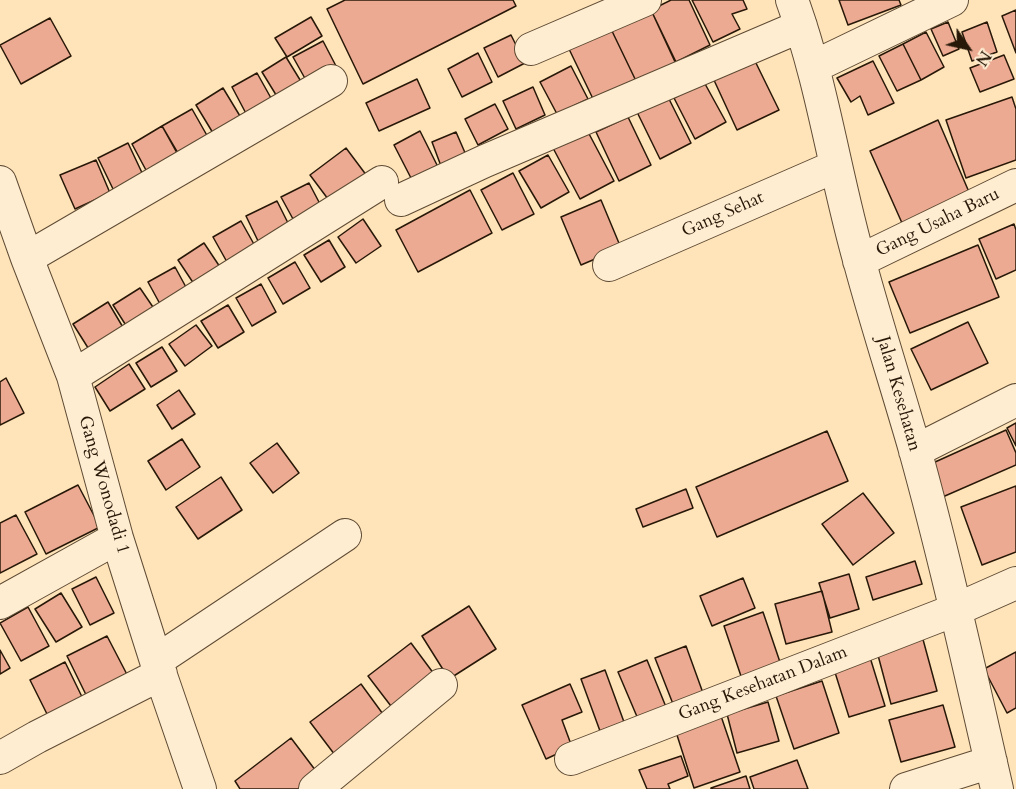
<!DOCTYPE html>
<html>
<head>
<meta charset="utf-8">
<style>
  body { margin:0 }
  #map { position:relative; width:1016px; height:789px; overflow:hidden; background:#ffe3b9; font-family:Cardo,serif }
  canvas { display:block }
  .north { position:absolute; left:938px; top:18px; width:60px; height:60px; -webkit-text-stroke:4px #ffedd2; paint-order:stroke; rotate:124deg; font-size:16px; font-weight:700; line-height:24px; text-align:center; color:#281808 }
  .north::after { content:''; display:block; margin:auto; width:21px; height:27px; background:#281808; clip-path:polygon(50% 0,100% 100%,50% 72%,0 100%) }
</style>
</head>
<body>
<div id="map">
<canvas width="1016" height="789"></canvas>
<div class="north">N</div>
</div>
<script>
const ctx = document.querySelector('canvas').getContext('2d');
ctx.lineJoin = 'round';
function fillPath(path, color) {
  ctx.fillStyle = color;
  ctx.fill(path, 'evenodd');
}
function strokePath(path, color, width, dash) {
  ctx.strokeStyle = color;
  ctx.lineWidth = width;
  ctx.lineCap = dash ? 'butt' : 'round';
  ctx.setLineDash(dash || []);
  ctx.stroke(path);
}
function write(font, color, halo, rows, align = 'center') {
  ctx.font = font + ' Cardo,serif';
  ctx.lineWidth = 4.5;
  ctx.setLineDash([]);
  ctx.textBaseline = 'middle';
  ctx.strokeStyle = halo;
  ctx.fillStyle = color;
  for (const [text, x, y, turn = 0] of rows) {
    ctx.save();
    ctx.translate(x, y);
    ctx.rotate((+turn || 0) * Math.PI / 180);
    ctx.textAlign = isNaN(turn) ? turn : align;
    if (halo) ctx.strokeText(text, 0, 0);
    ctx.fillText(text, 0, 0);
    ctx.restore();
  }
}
const building = new Path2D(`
  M345,0H513L516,6L363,84L327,9Z
  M671,0H689L710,45L676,62L651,10Z
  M692,0H743L747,9L732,14L740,29L713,42Z
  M839,0H899L901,5L848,25Z
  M651,10L676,64L637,83L611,29Z
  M1016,10V53L1002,16Z
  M311,17L322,36L287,57L275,38Z
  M50,18L71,56L21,84L0,45Z
  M948,22L959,49L943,56L931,29Z
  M987,22L997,52L972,61L962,32Z
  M611,29L637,83L595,103L569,49Z
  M926,32L944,67L921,80L903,44Z
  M511,35L525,63L498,77L484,48Z
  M323,41L336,66L307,82L293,57Z
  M903,44L921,80L897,91L879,56Z
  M478,53L492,82L462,97L448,69Z
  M1004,55L1014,79L980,92L970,68Z
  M286,57L305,88L281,103L262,72Z
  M754,59L779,110L737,130L713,78Z
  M873,61L894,103L868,115L860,96L851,102L837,78Z
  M571,66L588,99L557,114L540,82Z
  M257,73L276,107L250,121L232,87Z
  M417,79L430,108L379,131L366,103Z
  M704,82L726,122L695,139L674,98Z
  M533,87L545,115L516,129L503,101Z
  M223,88L243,121L216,138L196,105Z
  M668,97L691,143L660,159L637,112Z
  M1012,97L1016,109V160L966,178L946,120Z
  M495,104L508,129L478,145L465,119Z
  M192,109L209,139L179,155L162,126Z
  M628,117L651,165L619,181L596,132Z
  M938,120L969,192L902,223L870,151Z
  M162,126L177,153L147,172L132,144Z
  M587,130L614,181L580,199L553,148Z
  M420,131L438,167L412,180L394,145Z
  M456,132L466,155L441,166L432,142Z
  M128,143L144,177L114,191L98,158Z
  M346,148L367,176L331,203L310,175Z
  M548,155L569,192L541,208L519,171Z
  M96,160L110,193L75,209L60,175Z
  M513,173L534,214L502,230L481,190Z
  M309,183L320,204L293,219L281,197Z
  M470,190L492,233L418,272L396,230Z
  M601,200L621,248L581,265L561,217Z
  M277,201L290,227L259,243L246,216Z
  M363,219L381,246L356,263L338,237Z
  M241,221L255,246L227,262L213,237Z
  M1014,224L1016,230V270L996,279L979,239Z
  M329,240L345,267L321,282L304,255Z
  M204,243L220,267L194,284L178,260Z
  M978,245L999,297L910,333L889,282Z
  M295,262L310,288L283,304L268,278Z
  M175,267L187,289L160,304L148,282Z
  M261,284L276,312L252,326L236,298Z
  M140,288L155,310L127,327L113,305Z
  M108,302L124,329L90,351L73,324Z
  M228,305L244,332L218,348L201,321Z
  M968,322L988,363L931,390L911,349Z
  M196,325L212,346L185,366L169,344Z
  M162,347L177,371L151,387L136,363Z
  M129,364L145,389L110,411L95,387Z
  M6,378L24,413L0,425V382Z
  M179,390L195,414L172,429L157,405Z
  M1016,423V446L1007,428Z
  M1006,430L1016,453V465L938,499L924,467Z
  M827,431L848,481L717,537L696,487Z
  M182,439L200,467L166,490L148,461Z
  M277,443L299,473L273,493L250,463Z
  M221,477L242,510L198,539L176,507Z
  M78,485L100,527L46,554L25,512Z
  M1016,486V552L982,565L961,507Z
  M686,489L693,508L643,527L636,509Z
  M863,493L894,533L853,565L822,524Z
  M16,515L37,554L0,573V523Z
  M915,561L922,584L873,600L866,577Z
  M849,574L859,609L830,618L819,583Z
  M96,577L114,613L90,625L72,589Z
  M743,578L755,608L712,626L700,596Z
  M822,591L832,632L786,644L775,604Z
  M61,593L82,627L56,642L35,609Z
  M469,606L496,649L449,679L422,636Z
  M28,607L49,646L21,661L0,623Z
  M763,612L782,668L743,682L724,626Z
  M921,632L937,691L891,704L875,644Z
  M107,636L133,686L92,707L67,656Z
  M411,643L437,678L394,710L368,676Z
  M686,646L703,693L673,704L655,658Z
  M0,650L10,668L0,674Z
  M1016,652V708L1007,713L984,669Z
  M869,654L885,706L849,717L833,666Z
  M647,660L666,707L638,719L618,672Z
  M65,662L85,703L50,720L30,680Z
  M605,670L624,722L600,731L581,679Z
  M822,681L839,733L794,749L776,696Z
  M361,684L388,721L338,759L310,722Z
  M570,684L582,712L562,720L572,747L546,759L522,705Z
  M768,702L779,741L737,753L727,714Z
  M943,705L955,747L901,762L889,720Z
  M721,716L740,772L694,788L676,732Z
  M291,738L322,779L309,789H240L235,781Z
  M681,756L688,776L668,784L670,789H647L639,770Z
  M797,760L808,789H754L750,777Z
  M746,776L750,789H711V788Z`);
fillPath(building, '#ecaa92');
strokePath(building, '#281808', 1.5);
const minor = new Path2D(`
  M792,0C823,85 835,176 860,263C877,326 897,387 915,450C946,562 971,676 997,789
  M531,49L645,0
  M813,67L952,0
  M0,182L27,258L73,376L117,538L156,661L200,789
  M401,200L485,161L801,26
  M27,258L331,81
  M859,261L1016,185
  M609,265L836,166
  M73,376L382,182
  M915,451L1016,400
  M0,603L117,538
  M156,661L345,535
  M0,758L37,737L161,674
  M571,759L955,610L1016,583
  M315,789L441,685
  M906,789L991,762`);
strokePath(minor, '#5e4b34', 34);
strokePath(minor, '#ffedd2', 32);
write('18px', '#281808', '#ffedd2', [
  ["Gang Sehat",723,215,-24],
  ["Gang Usaha Baru",938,223,-26],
  ["Jalan Kesehatan",898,394,74],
  ["Gang Wonodadi 1",103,485,74],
  ["Gang Kesehatan Dalam",763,684,-21]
]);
</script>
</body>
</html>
